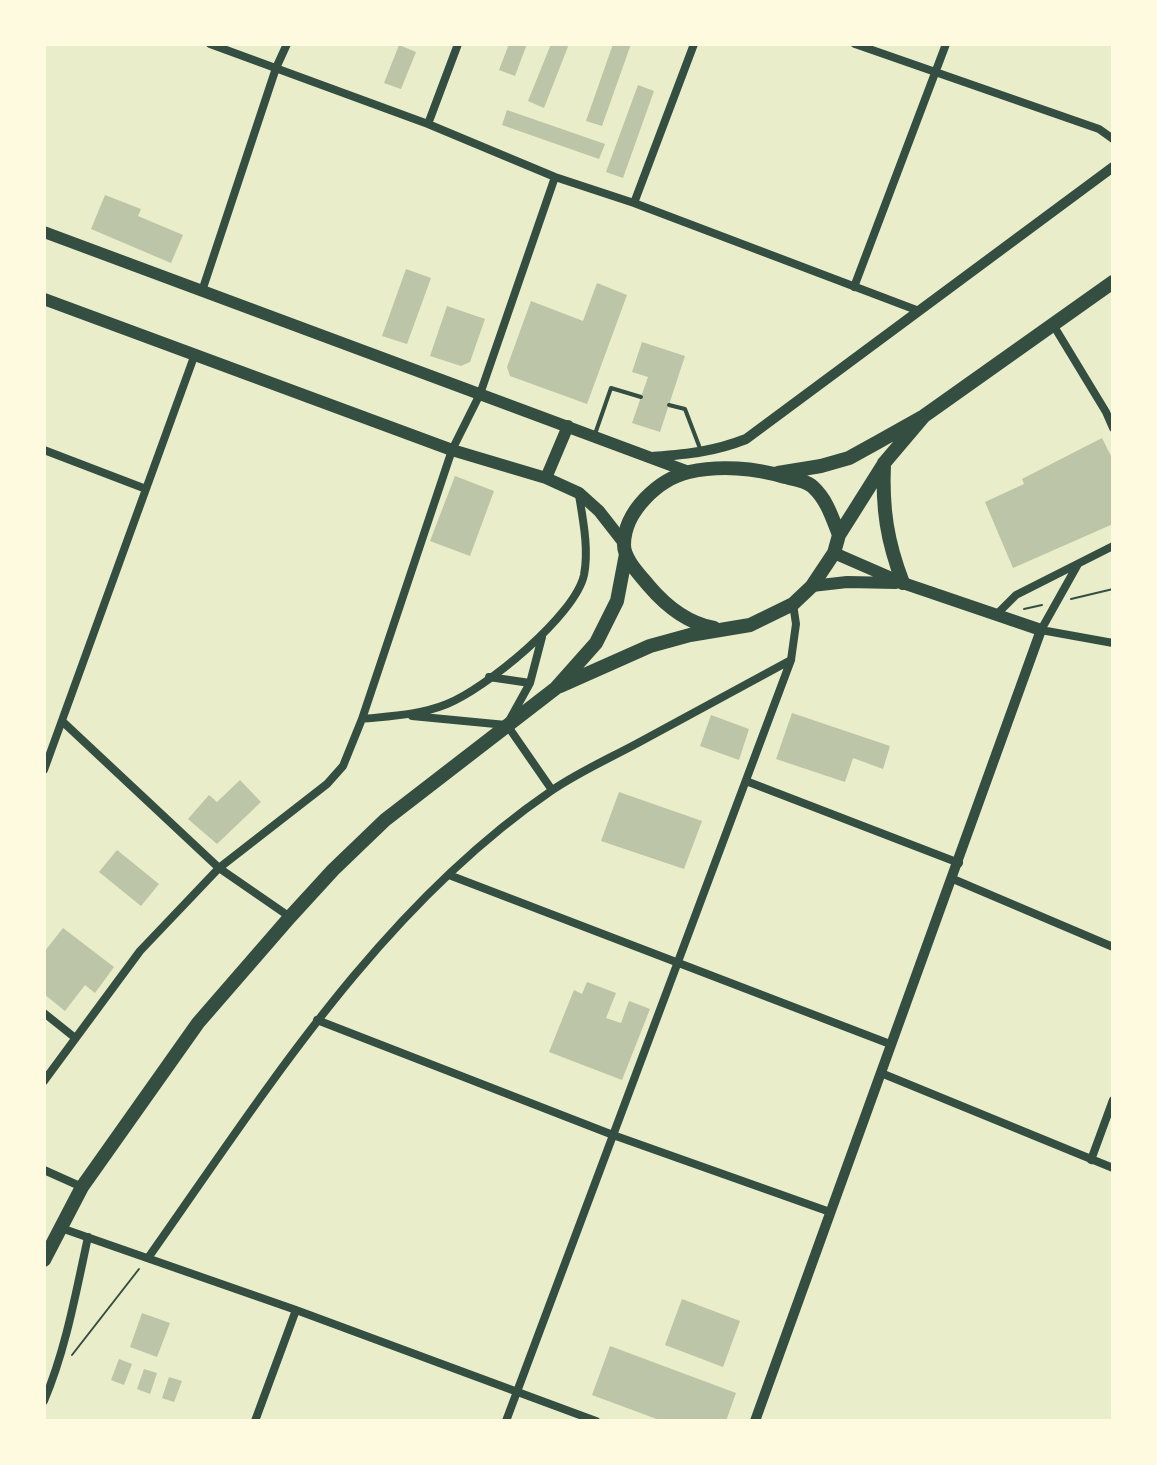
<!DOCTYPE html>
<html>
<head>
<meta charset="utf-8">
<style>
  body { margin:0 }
  #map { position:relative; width:1157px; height:1465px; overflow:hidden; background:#e9edc9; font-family:Ubuntu,sans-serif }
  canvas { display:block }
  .frame { position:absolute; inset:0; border:46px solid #fefae0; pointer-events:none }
</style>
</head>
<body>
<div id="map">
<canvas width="1157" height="1465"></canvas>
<div class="frame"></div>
</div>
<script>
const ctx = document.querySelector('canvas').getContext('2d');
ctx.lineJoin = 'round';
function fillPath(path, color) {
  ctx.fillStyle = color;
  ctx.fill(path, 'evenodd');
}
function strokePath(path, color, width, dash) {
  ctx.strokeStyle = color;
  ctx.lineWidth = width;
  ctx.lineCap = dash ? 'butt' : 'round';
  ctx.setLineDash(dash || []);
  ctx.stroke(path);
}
fillPath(new Path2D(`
  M509,44H527L515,76L499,70Z
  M551,44H569L544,108L528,101Z
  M613,44H631L602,126L586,121Z
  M399,45L416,52L401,89L384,83Z
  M638,85L654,91L623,178L606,172Z
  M507,110L605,144L599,159L502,125Z
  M105,195L141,209L138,216L183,235L171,263L91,229Z
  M406,269L431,278L407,344L382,336Z
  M597,283L627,295L587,404L510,376L507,367L531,301L583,321Z
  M447,306L485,319L470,362L461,366L430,356Z
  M642,342L685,356L660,432L632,423L648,377L632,372Z
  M1102,438L1113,460V524L1013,568L985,502L1024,484L1022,479Z
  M455,476L494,491L470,556L430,541Z
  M792,713L890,746L883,769L853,758L845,782L776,759Z
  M711,715L749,729L739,760L700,746Z
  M240,780L261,802L217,844L188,819L209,795L217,802Z
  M619,792L702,821L684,869L601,841Z
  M117,850L159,884L141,906L99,872Z
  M63,928L114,967L95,993L85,985L65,1011L44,994V952Z
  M587,982L616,993L606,1018L621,1023L629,1001L650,1009L622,1080L549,1052L574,990L582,994Z
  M682,1299L740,1321L723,1367L665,1345Z
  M142,1313L170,1323L157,1357L130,1347Z
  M610,1346L736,1393L726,1421H662L592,1395Z
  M119,1359L132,1364L124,1385L111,1380Z
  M144,1369L157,1373L150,1394L137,1389Z
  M169,1377L182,1381L174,1402L162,1398Z`), '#bcc5a7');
strokePath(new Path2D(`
  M1071,599L1113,589
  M1024,609L1042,605
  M72,1355L139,1269`), '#344e41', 2);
strokePath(new Path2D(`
  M669,405L685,409L701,451
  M595,434L611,388L641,397`), '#344e41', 4);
strokePath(new Path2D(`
  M210,44L428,124L555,177L634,203L919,311
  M855,44L1099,129L1113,139
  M428,124L458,44
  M634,203L694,44
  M854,287L946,44
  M202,291L276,68L287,44
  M1052,323L1106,412L1113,428
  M44,450L146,489
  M1078,564L1041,630L1113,643
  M996,615L1016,595L1113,546
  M489,677L530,683
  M412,716L506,725
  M362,719L452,450L480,394L555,177
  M62,721L219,868L290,917
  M509,721L530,683L542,637
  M507,725L552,790
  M44,770L195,354
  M746,781L959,863
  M449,875L890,1044
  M953,879L1113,947
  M44,1013L74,1037
  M317,1020L613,1135L830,1212
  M881,1073L1113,1168
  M44,1081L140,951L219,868L327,784L343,766L362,719C391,716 420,715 447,704C485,689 575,616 584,575C589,549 583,520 579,495
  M1091,1160L1113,1100
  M44,1170L82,1187
  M61,1228L296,1310L596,1421
  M148,1258C265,1092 380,908 551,791C577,773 608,759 636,744C688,716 739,688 791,660
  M44,1401C66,1349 76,1292 88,1237
  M255,1421L296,1310
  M506,1421L791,660L796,624L793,604`), '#344e41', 8);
strokePath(new Path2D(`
  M652,457C687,454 713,452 746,439L1113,167
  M755,1421L1041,630`), '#344e41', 10);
strokePath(new Path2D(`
  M44,232L689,472
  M44,299L452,450L546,478L579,493L599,511L624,543
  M546,478L568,426
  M834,553L903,583L1041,630
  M812,586L847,582L896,583`), '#344e41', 12);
strokePath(new Path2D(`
  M884,463C882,509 887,541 903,583
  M778,473L821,466L849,458L878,442L924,416L1113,282
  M714,628C687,623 666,606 649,586C640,575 624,559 624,545C624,511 659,479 689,472C720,465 755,468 785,477C794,479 807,481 813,487C827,500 832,517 839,535
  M560,686L650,646L690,635L750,625L793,604L812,586L834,553L839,535L885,462L924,416
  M44,1260L82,1187L198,1023L290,917L333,870L385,820L556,688L596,643L617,601L626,554`), '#344e41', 14);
</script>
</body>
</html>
